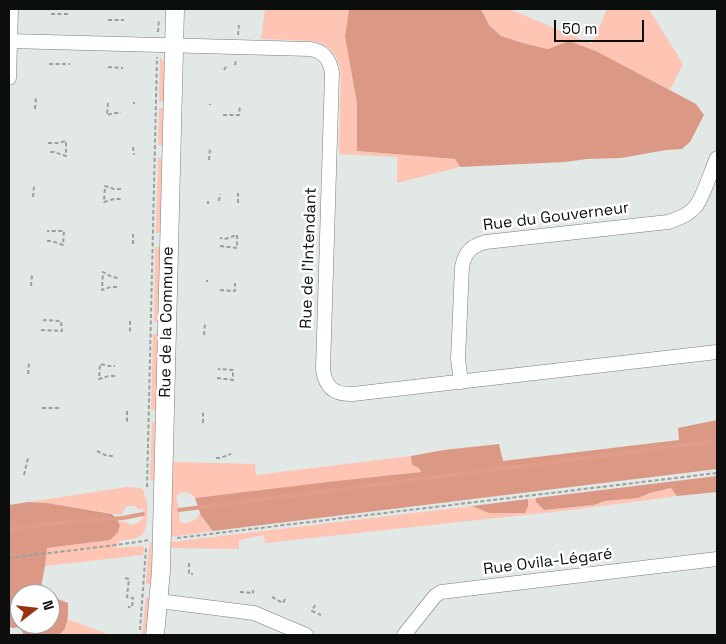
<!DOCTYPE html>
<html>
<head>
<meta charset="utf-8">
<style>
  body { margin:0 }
  #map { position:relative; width:726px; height:644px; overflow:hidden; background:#e1e8e5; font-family:"Space Grotesk",sans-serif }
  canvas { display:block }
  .frame { position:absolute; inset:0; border:10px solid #0c0e0e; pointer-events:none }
  .north { position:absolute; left:10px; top:584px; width:50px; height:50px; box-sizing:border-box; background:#fff; border:1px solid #9e9f9f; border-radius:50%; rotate:74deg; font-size:14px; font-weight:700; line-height:20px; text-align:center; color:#0c0e0e }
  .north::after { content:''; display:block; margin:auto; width:18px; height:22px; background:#993211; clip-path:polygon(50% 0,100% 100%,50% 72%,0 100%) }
  .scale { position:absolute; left:554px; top:20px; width:90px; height:22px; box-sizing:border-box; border:2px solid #0c0e0e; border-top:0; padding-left:6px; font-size:15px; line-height:18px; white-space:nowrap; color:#0c0e0e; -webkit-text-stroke:4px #fff; paint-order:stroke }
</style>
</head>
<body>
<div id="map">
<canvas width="726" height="644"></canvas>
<div class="frame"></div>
<div class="north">N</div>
<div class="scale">50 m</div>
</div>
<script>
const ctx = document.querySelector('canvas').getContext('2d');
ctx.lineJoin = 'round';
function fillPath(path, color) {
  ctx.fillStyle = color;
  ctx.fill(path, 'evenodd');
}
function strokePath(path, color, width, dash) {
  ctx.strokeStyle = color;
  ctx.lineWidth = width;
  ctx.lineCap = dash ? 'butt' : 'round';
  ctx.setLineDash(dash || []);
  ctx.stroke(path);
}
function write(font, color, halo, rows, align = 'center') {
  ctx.font = font + ' "Space Grotesk",sans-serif';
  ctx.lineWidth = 5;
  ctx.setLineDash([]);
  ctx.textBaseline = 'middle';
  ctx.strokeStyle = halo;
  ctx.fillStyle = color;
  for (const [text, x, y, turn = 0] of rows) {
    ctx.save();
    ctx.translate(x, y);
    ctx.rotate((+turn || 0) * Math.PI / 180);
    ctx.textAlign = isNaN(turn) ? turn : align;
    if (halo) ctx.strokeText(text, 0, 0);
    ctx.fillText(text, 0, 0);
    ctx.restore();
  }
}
fillPath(new Path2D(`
  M265,9H349L345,37L357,103V151L455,159L460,167L397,183V157L339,154L341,76C339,56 332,46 313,41L261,39Z
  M481,9H509L592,44L607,9H649L683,64L670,90L596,51L569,41L548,49L526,44L501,36L489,25Z
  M160,57C164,61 165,64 165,69L164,101L159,102Z
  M159,108H163L162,145H158Z
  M158,158L162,159L161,233H156Z
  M155,247H160L158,322L154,321Z
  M153,334H158L156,410H151Z
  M155,421L154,481L150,480L152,422Z
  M411,456L412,465L419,468L421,472L195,498L190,493L184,492L178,494L176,498L178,505L180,522C189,525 194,521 200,514L201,517L213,531L171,537L173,462L255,464L256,475Z
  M127,487L140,488L144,491C144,496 146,498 147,503C148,508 147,514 147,519C145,540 137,538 119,541L116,548L144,546L143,555L45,566L46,548L110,540L120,525L118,521C133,521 127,531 143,519V509H138L135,506H127L121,515L47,503L29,502Z
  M671,488L677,496L571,510L265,543L264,535L239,540V549L171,548V542L472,506L489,513L528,506V499L536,498V502L544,510L594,505L605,501L638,498L650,493Z
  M152,542L151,584H146L148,556L150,543Z
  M146,597H150L145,635H142Z
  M67,619L110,635H66L62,633L67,625Z`), '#fec5b5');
fillPath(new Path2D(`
  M349,9H481L489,25L501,36L526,44L548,49L569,41L596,51L696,104L704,115L690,142L682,149L666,150L621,158L587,159L564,162L460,167L455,159L357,151V103L345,37Z
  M717,420V469L213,531L201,516L195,498L328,482L421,472L419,468L412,465L411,456L444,450L499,444L503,461L679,440L678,428Z
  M717,476V492L677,496L671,488L650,493L638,498L605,501L594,505L544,510L536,502V498Z
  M528,499V506L525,513H489L472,506Z
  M29,502L47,503L112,514L116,518L120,525L118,532L110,540L47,548L45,566L40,592L44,594H20V624H50V596L68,603C68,615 69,628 59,635H24L20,627L13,628L9,627V505Z`), '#db9885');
strokePath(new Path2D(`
  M179,510L717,441
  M9,529L66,522L123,518L143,514`), '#e09c89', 4);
const minor = new Path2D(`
  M9,41L310,49C324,51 330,60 332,73L323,369C325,387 334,395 353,394L717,352
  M9,78L11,9
  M461,382L458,359L462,267C465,252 471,246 486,242L668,222C678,219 689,215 696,206C704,195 711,171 717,158
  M159,601L254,613L306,635
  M404,635L435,596L441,592L717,559`);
const tertiary = new Path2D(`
  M155,635L161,571L175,9`);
strokePath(minor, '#777d7a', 15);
strokePath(tertiary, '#777d7a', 19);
strokePath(new Path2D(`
  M51,14H69
  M108,20H124
  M158,32L159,19
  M238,35L239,25
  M49,64H70
  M235,65L236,60
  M108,67L123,68
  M224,70L227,65
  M134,102V104
  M108,103L107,115L115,113H121
  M210,104V105
  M35,109L36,97
  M223,115H239L240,106
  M48,143H57L66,141V156L54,152H48
  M133,147L134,155
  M209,160L210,149
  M121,189H114L105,186L104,202L114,199H122
  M33,197L34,186
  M219,201L220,194
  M238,203V193
  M208,204V201
  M47,241H52L63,245L64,231H47
  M133,244V234
  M220,246L237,248V235L225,239L220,238
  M207,280V282
  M31,286L32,275
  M117,287H111L102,290L103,272L112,277L118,278
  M220,290L235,291V283
  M130,321V333
  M41,330L62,331L61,321L43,320
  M204,335L205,324
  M28,374L29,363
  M115,376H109L99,379L100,364L109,366H115
  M217,378L233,380V370L218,369
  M42,408H59
  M127,411V422
  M203,423V412
  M97,451L107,456H114
  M216,458H220L231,454
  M24,475L28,458
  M147,487L157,57
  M177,538L717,473
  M9,558C53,552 98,548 143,541L148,540
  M189,563V574H193
  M125,578L129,579L127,597L133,598L132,607H128
  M240,592L253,593V590
  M272,597L283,603L285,599
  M315,605L312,611L321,615
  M140,630L146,548`), '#9ba09e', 2, [4, 2.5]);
strokePath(minor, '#fff', 14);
strokePath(tertiary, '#fff', 18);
write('16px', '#0c0e0e', '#fff', [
  ["Rue du Gouverneur",556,217,-7],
  ["Rue de l'Intendant",309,258,-88],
  ["Rue de la Commune",167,322,-89],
  ["Rue Ovila-Légaré",548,562,-7]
]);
</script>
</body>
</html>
